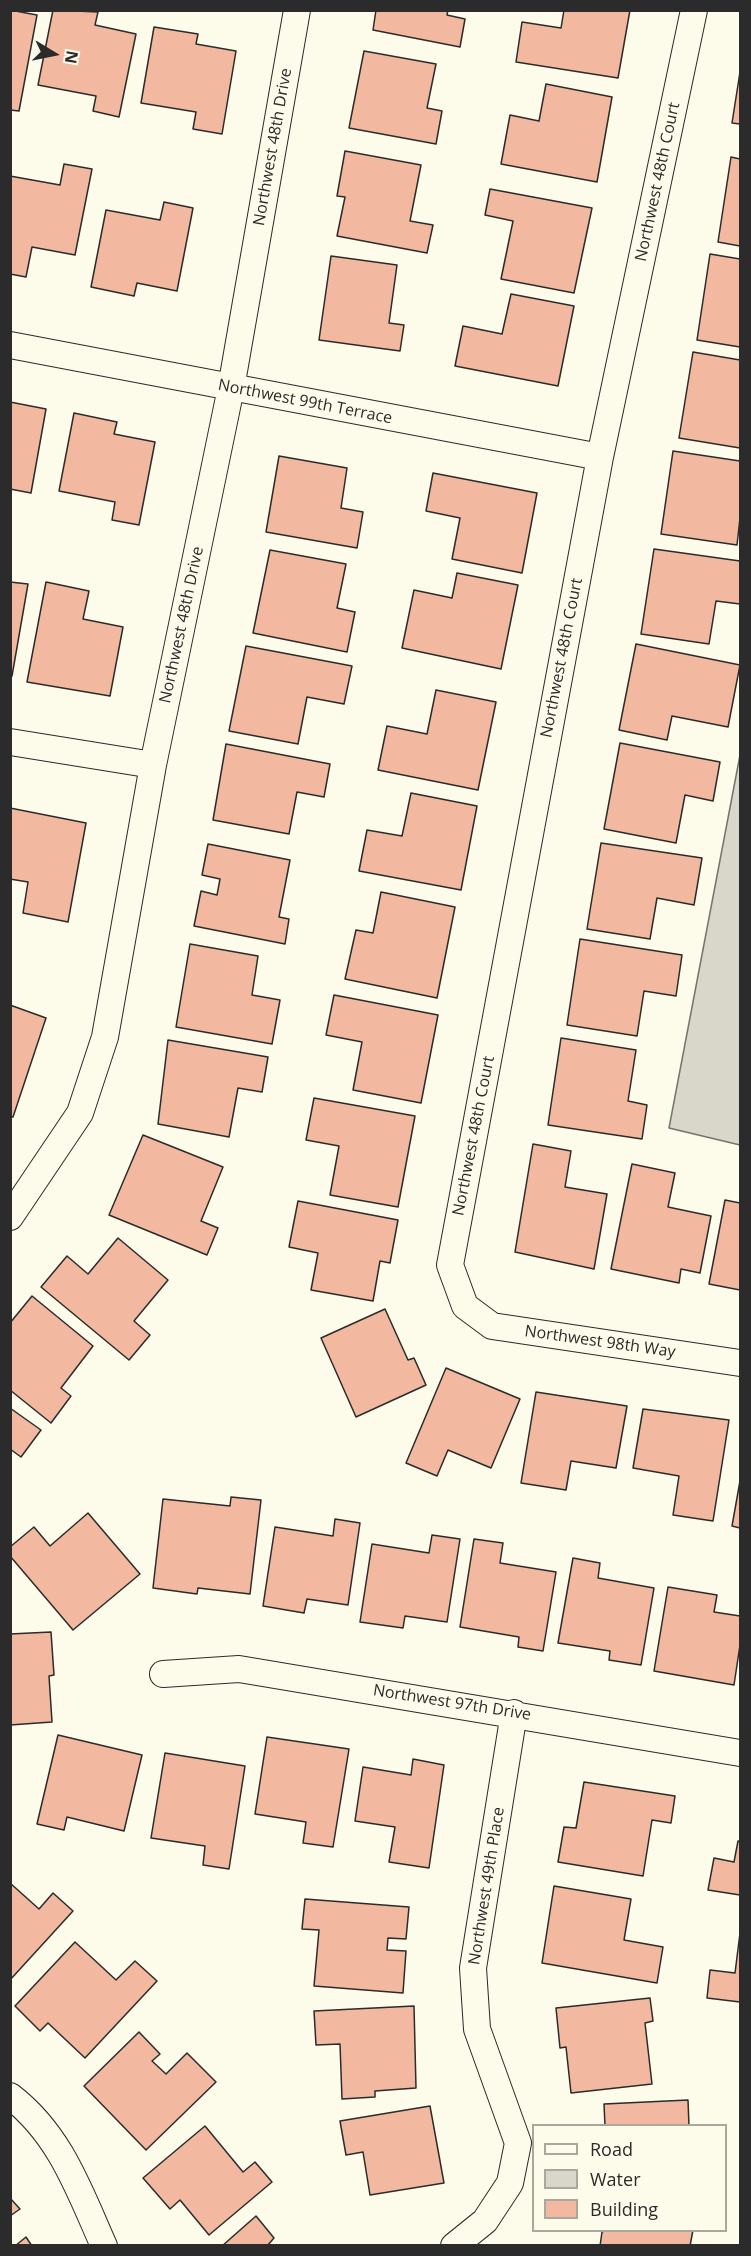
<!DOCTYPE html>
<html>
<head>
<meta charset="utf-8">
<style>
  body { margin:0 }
  #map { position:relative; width:751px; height:2256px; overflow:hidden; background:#fdfbea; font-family:"Open Sans",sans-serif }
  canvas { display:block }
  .frame { position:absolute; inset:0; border:12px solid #2b2b2b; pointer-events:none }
  .legend { position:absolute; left:532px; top:2124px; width:195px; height:108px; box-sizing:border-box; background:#fdfbea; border:2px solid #a9a89e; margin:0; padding:8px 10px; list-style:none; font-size:18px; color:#2b2b2b }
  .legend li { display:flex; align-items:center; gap:12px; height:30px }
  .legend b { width:30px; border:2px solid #a9a89e }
  .north { position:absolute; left:24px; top:24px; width:60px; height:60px; -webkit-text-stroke:4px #fdfbea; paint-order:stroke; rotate:100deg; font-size:16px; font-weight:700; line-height:24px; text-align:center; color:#2b2b2b }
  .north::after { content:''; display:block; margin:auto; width:21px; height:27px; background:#2b2b2b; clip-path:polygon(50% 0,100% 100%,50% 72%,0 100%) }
</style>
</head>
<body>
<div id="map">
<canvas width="751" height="2256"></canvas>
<div class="frame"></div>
<ul class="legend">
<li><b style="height:8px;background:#fdfbea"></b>Road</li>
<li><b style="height:16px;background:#d8d7c9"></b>Water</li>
<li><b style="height:16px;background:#f2b8a0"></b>Building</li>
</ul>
<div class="north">N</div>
</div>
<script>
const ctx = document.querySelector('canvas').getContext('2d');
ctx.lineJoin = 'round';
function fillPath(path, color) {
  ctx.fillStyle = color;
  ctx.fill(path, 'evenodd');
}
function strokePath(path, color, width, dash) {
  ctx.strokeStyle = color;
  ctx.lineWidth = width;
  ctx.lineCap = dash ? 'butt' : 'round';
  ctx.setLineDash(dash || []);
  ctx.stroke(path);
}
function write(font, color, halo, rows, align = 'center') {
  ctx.font = font + ' "Open Sans",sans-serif';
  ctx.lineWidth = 4.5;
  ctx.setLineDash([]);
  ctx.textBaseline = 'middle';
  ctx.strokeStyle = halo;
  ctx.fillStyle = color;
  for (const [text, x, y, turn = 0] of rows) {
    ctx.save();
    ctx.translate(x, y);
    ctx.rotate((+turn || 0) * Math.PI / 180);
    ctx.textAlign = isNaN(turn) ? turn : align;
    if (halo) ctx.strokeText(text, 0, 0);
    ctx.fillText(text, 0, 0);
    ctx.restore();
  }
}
const water = new Path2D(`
  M740,755V1145L669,1128Z`);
fillPath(water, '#d8d7c9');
strokePath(water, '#74746e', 1.5);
const building = new Path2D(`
  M10,10L37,15L19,111L10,110Z
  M53,10L98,12L95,25L136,34L119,117L93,111L96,96L38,85Z
  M376,10H448L447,15L465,19L460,47L373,30Z
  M564,10H630L618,78L516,62L522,22L561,28Z
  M154,27L198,34L196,44L236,51L222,134L193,129L196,112L141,103Z
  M364,51L436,64L427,108L442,111L436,144L349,128Z
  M740,72V124L732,123Z
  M546,84L612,97L597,182L501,164L510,115L539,121Z
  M345,151L421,165L410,221L433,225L427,253L337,236L345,197L337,196Z
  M731,157L740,159V246L718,242Z
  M64,164L92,169L75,255L32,247L26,277L10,274V176L60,185Z
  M490,189L592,208L574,293L501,279L513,221L485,215Z
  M164,202L193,208L177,291L137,283L134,296L91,287L106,210L160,220Z
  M710,254L740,259V347L697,340Z
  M331,256L397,265L389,323L404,325L400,351L319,340Z
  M511,294L574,306L558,386L455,366L463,326L502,334Z
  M693,352L740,360V448L679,438Z
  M10,402L46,409L31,493L10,489Z
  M74,413L117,422L114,434L155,442L139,525L112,520L115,502L59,491Z
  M673,451L740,461V518L737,545L661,534Z
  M279,456L347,468L341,508L363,512L357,548L266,532Z
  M433,473L537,493L522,573L452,559L460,518L426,511Z
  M654,549L740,561V604L716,601L709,644L641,634Z
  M270,550L346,564L337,608L355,612L347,652L253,633Z
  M457,573L518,585L501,669L402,648L414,590L452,598Z
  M10,582L28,584L12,676L10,675Z
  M46,582L89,591L83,619L123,627L110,696L27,682Z
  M636,644L740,665L728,727L672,716L667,740L619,730Z
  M246,646L352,666L344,704L307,697L298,744L229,731Z
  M436,690L496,702L478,790L378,770L387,726L427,734Z
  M620,743L720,762L713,801L685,795L676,843L604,829Z
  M226,744L330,764L324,797L297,792L289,834L213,820Z
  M411,793L477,806L461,890L359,871L367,830L402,836Z
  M10,808L86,823L68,922L23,913L28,882L10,879Z
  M601,843L702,858L694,905L657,898L650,939L587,929Z
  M208,844L290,860L279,917L289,919L285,944L194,926L201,891L217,895L220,879L202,875Z
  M381,892L455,907L437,998L345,979L356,930L373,933Z
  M580,939L682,955L676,996L644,991L637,1036L567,1025Z
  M190,944L258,956L252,995L280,1000L272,1044L176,1027Z
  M334,995L438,1015L421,1103L353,1090L362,1042L326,1035Z
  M10,1005L46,1018L13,1117H10Z
  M561,1038L636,1050L628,1101L647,1105L642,1139L548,1125Z
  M168,1040L268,1057L262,1092L238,1088L229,1137L158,1124Z
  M314,1098L415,1116L398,1207L330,1195L339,1146L306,1140Z
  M143,1135L223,1167L201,1221L218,1228L207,1255L109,1215Z
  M533,1144L571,1151L565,1187L607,1194L594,1269L515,1252Z
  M632,1164L675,1173L668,1207L711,1216L700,1273L681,1269L679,1283L611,1269Z
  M725,1200L740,1203V1290L709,1284Z
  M298,1201L398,1220L390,1263L380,1261L373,1301L311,1290L318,1253L289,1247Z
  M118,1238L168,1280L134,1321L150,1335L129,1360L41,1287L67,1256L88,1274Z
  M32,1296L93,1346L61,1388L71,1396L51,1423L10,1390V1323Z
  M385,1309L408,1360L414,1358L426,1385L356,1417L321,1338Z
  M446,1368L520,1399L491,1468L448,1450L437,1476L406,1463Z
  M536,1392L627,1406L616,1468L571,1461L566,1490L521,1483Z
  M10,1408L41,1430L21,1457L10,1449Z
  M643,1409L729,1420L713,1521L673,1515L679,1476L633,1468Z
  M740,1481V1528L732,1526Z
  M231,1497L261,1500L250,1594L198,1588L197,1594L153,1588L163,1499L230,1506Z
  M88,1513L140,1574L73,1630L10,1556V1547L34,1527L50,1546Z
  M335,1519L360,1523L348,1605L307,1599L304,1613L263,1606L275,1527L333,1536Z
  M432,1535L460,1539L447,1622L405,1616L403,1628L360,1622L372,1544L429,1553Z
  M474,1539L503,1543L500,1563L556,1572L543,1651L518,1647L519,1637L460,1627Z
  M573,1558L600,1563L598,1578L654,1588L641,1665L609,1660L610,1651L558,1643Z
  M668,1587L717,1595L714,1612L740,1616V1645L734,1685L654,1671Z
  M51,1632L54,1675L49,1676L52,1722L10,1725V1634Z
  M58,1735L142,1755L124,1831L67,1817L64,1830L37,1824Z
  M267,1737L349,1749L333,1847L303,1843L306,1822L255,1814Z
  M165,1753L245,1766L229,1869L203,1865L205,1846L151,1838Z
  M413,1759L444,1765L429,1868L389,1862L395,1827L355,1821L363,1767L411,1775Z
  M584,1782L675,1796L671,1823L652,1820L643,1876L558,1862L564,1827L576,1828Z
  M738,1841L740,1842V1895L708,1890L714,1858L734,1862Z
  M10,1883L39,1909L53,1893L73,1911L10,1980Z
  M554,1886L631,1899L624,1940L663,1947L657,1983L542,1963Z
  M305,1899L409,1907L406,1939L388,1938L387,1950L406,1951L403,1993L314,1986L319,1930L302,1929Z
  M740,1933V2002L707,1998L710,1970L735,1973Z
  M75,1942L116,1980L135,1961L157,1981L85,2058L48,2023L40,2031L15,2006Z
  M650,1998L653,2021L645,2023L652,2084L571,2093L566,2047L560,2048L556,2008Z
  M414,2006L416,2088L375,2091V2097L342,2099L340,2044L316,2045L314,2011Z
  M139,2032L160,2054L152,2061L166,2074L187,2053L216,2082L146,2150L84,2086Z
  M688,2100L689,2126H605L604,2104Z
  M430,2106L444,2183L370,2195L363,2152L346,2155L340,2121Z
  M205,2126L243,2172L255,2162L272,2182L209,2235L180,2200L170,2209L143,2178Z
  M10,2198L20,2209L10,2216Z
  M256,2216L274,2238L267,2246H222Z
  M606,2230H693L690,2246H600L602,2232Z
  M26,2237L32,2246H15Z`);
fillPath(building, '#f2b8a0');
strokePath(building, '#2b2b2b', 1.5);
const minor = new Path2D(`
  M694,10L600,457L450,1265L465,1306L492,1326L740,1363
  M10,345L600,457
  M10,742L153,765
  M10,1217L80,1113L105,1037L153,765L231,388L297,10
  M163,1674L239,1669L740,1753
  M10,2096C60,2134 79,2190 104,2246
  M454,2246L485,2221L510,2183L518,2143L477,2029L473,1968L514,1713`);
strokePath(minor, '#2b2b2b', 28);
strokePath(minor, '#fdfbea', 26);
write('16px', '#2b2b2b', '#fdfbea', [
  ["Northwest 48th Drive",273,147,-80],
  ["Northwest 48th Court",658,182,-78],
  ["Northwest 99th Terrace",305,402,11],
  ["Northwest 48th Drive",182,625,-78],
  ["Northwest 48th Court",562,658,-79],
  ["Northwest 48th Court",474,1136,-79],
  ["Northwest 98th Way",600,1342,8],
  ["Northwest 97th Drive",452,1703,9],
  ["Northwest 49th Place",487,1886,-81]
]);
</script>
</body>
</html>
